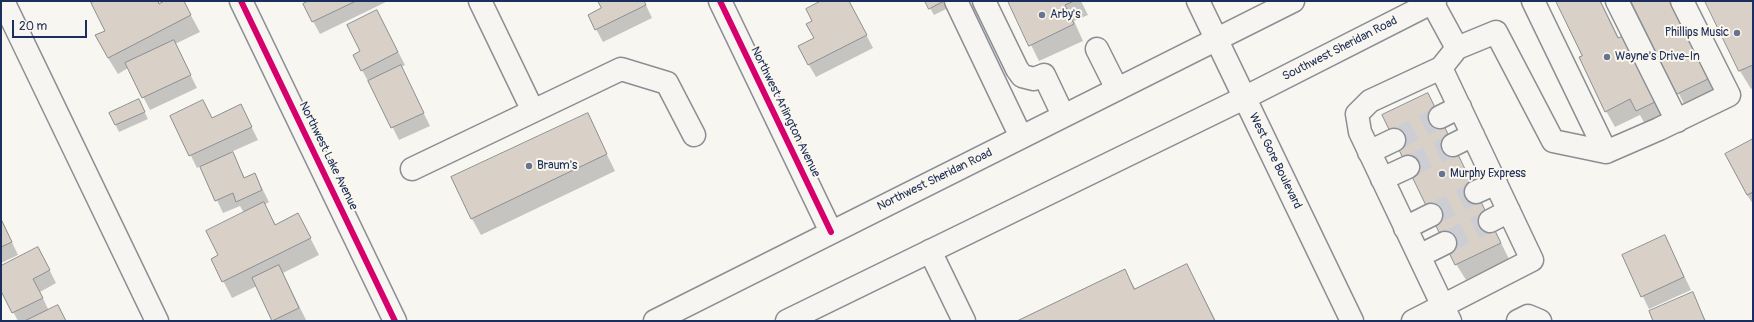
<!DOCTYPE html>
<html>
<head>
<meta charset="utf-8">
<style>
  body { margin:0 }
  #map { position:relative; width:1754px; height:322px; overflow:hidden; background:#f8f6f0; font-family:Pangolin,sans-serif }
  canvas { display:block }
  .frame { position:absolute; inset:0; border:2px solid #1b2f5e; pointer-events:none }
  .scale { position:absolute; left:12px; top:20px; width:75px; height:18px; box-sizing:border-box; border:2px solid #1b2f5e; border-top:0; padding-left:5px; font-size:12px; line-height:14px; white-space:nowrap; color:#1b2f5e; -webkit-text-stroke:3px #fbf7ec; paint-order:stroke }
</style>
</head>
<body>
<div id="map">
<canvas width="1754" height="322"></canvas>
<div class="frame"></div>
<div class="scale">20 m</div>
</div>
<script>
const ctx = document.querySelector('canvas').getContext('2d');
ctx.lineJoin = 'round';
function fillPath(path, color) {
  ctx.fillStyle = color;
  ctx.fill(path, 'evenodd');
}
function strokePath(path, color, width, dash) {
  ctx.strokeStyle = color;
  ctx.lineWidth = width;
  ctx.lineCap = dash ? 'butt' : 'round';
  ctx.setLineDash(dash || []);
  ctx.stroke(path);
}
function write(font, color, halo, rows, align = 'center') {
  ctx.font = font + ' Pangolin,sans-serif';
  ctx.lineWidth = 4;
  ctx.setLineDash([]);
  ctx.textBaseline = 'middle';
  ctx.strokeStyle = halo;
  ctx.fillStyle = color;
  for (const [text, x, y, turn = 0] of rows) {
    ctx.save();
    ctx.translate(x, y);
    ctx.rotate((+turn || 0) * Math.PI / 180);
    ctx.textAlign = isNaN(turn) ? turn : align;
    if (halo) ctx.strokeText(text, 0, 0);
    ctx.fillText(text, 0, 0);
    ctx.restore();
  }
}
fillPath(new Path2D(`
  M97,1H158L160,5L166,1H183L200,32L175,44L197,88L150,110L128,68L118,74L108,58L106,31Z
  M311,1H388L320,34L313,21Z
  M599,1H644L652,18L603,42L596,29L603,9Z
  M823,1H849L873,48L816,77L809,65L815,39L814,22Z
  M926,1H944L948,8L934,15Z
  M1009,1H1081L1088,15L1074,21L1083,41L1039,61Z
  M1557,1H1601L1619,38L1632,53L1663,118L1646,126L1640,115L1615,127L1606,111L1584,56Z
  M1633,1H1673L1719,94L1687,110Z
  M1706,1H1753V88L1751,89L1740,71Z
  M377,11L405,65L401,67L430,126L399,140L370,82L369,83L362,70L361,52Z
  M1427,94L1509,259L1466,280L1456,264Z
  M203,101L212,119L247,118L258,140L231,152L245,178L255,174L269,202L264,205L276,225L298,214L319,255L283,273L306,320L304,321H273L257,286L232,298L212,259L219,256L244,213L240,206L223,213L201,166L197,168L171,116Z
  M142,107L148,119L119,132L110,113Z
  M587,114L615,171L481,235L472,219Z
  M1753,141V204L1747,195Z
  M1,219L18,255L1,263Z
  M1665,236L1691,290L1649,309L1623,256Z
  M45,261L56,283L40,292L49,311L66,321H18L1,289V267Z
  M1187,265L1216,321H1019L1124,270L1136,290Z
  M1692,293L1706,321H1654Z`), '#0003');
const building = new Path2D(`
  M95,1H158L159,4L164,1H184L191,15L108,58L95,35L105,31L91,3Z
  M308,1H356L312,22L303,4Z
  M598,1H644L646,5L595,30L588,15L601,8Z
  M821,1H849L867,35L808,65L798,46L814,38L806,24L812,21L806,9Z
  M925,1H944L929,9Z
  M1008,1H1074L1065,5L1074,24L1029,46Z
  M1556,1H1600L1618,38L1623,36L1655,102L1636,111L1630,99L1605,112L1579,57L1582,56Z
  M1631,1H1673L1710,78L1677,94Z
  M1705,1H1753V65L1739,71Z
  M377,10L398,52L361,71L353,55L360,51L347,25Z
  M174,40L191,75L142,98L125,63Z
  M401,65L424,113L391,128L368,81Z
  M1428,93L1501,243L1455,265L1382,115Z
  M139,99L145,112L115,125L109,113Z
  M203,100L212,118L241,104L252,127L189,156L170,116Z
  M588,113L607,154L471,219L451,177Z
  M1753,139V192L1747,195L1725,154Z
  M233,152L244,178L255,173L262,190L236,202L233,193L215,201L200,167Z
  M264,202L275,225L298,213L311,238L222,282L211,259L218,255L206,231Z
  M1,219L12,242L1,247Z
  M1665,235L1684,277L1641,297L1622,255Z
  M38,247L50,270L33,279L43,298L12,313L1,291V266Z
  M1187,264L1215,321H1017L1125,269L1134,289Z
  M279,265L299,308L272,321L252,278Z
  M1693,292L1705,321H1653L1649,311Z
  M58,305L66,321H25Z`);
fillPath(building, '#d9d1c7');
strokePath(building, '#8b8e94', 1);
strokePath(new Path2D(`
  M1394,140L1440,117
  M1408,167L1453,145
  M1431,215L1476,192
  M1445,243L1490,221`), '#ccced3', 22, [22, 11]);
const minor = new Path2D(`
  M3,1L157,321
  M241,1L395,321
  M480,1L533,111
  M720,1L831,232
  M956,1L1021,137
  M984,1L1017,69L1022,76L1034,79L1044,75L1063,115
  M1533,1L1606,152
  M1617,1L1677,121
  M1457,48L1496,32L1553,141L1606,152L1659,129L1729,95L1682,1
  M1097,49L1117,89
  M1441,68L1370,101L1357,114L1360,132L1450,321
  M1440,117L1460,107
  M1453,145L1473,135
  M1369,152L1394,140
  M412,169L621,69L667,83L694,135
  M1382,179L1408,167
  M1476,192L1496,183
  M1490,221L1509,211
  M1405,228L1431,215
  M930,251L964,321
  M1419,256L1445,243
  M1413,321L1532,260L1441,68L1457,48L1432,2
  M1518,321L1528,316L1540,321`);
const major = new Path2D(`
  M1198,1L1352,321
  M655,321L1293,1
  M787,321L1244,98L1435,1`);
strokePath(minor, '#8b8e94', 25);
strokePath(major, '#8b8e94', 25);
strokePath(minor, '#f6f5f1', 22);
strokePath(major, '#f6f5f1', 22);
strokePath(new Path2D(`
  M241,1L395,321
  M720,1L831,232`), '#d6006c', 6);
for (const [x, y, r, color] of [
  [1042,15,4,"#687591"],
  [1737,33,4,"#687591"],
  [1607,57,4,"#687591"],
  [529,166,4,"#687591"],
  [1442,174,4,"#687591"]
]) {
  const dot = new Path2D();
  dot.arc(x, y, r, 0, 2 * Math.PI);
  ctx.fillStyle = color;
  ctx.fill(dot);
  strokePath(dot, '#fbf7ec', 1.5);
}
write('12px', '#1b2f5e', '#fbf7ec', [
  ["Arby's",1050,15],
  ["Phillips Music",1729,33,"right"],
  ["Wayne's Drive-In",1615,57],
  ["Braum's",537,166],
  ["Murphy Express",1450,174]
], 'left');
write('12px', '#1b2f5e', '#fbf7ec', [
  ["Southwest Sheridan Road",1340,49,-27],
  ["Northwest Arlington Avenue",785,112,64],
  ["Northwest Lake Avenue",328,156,64],
  ["West Gore Boulevard",1275,161,64],
  ["Northwest Sheridan Road",935,180,-26]
]);
</script>
</body>
</html>
